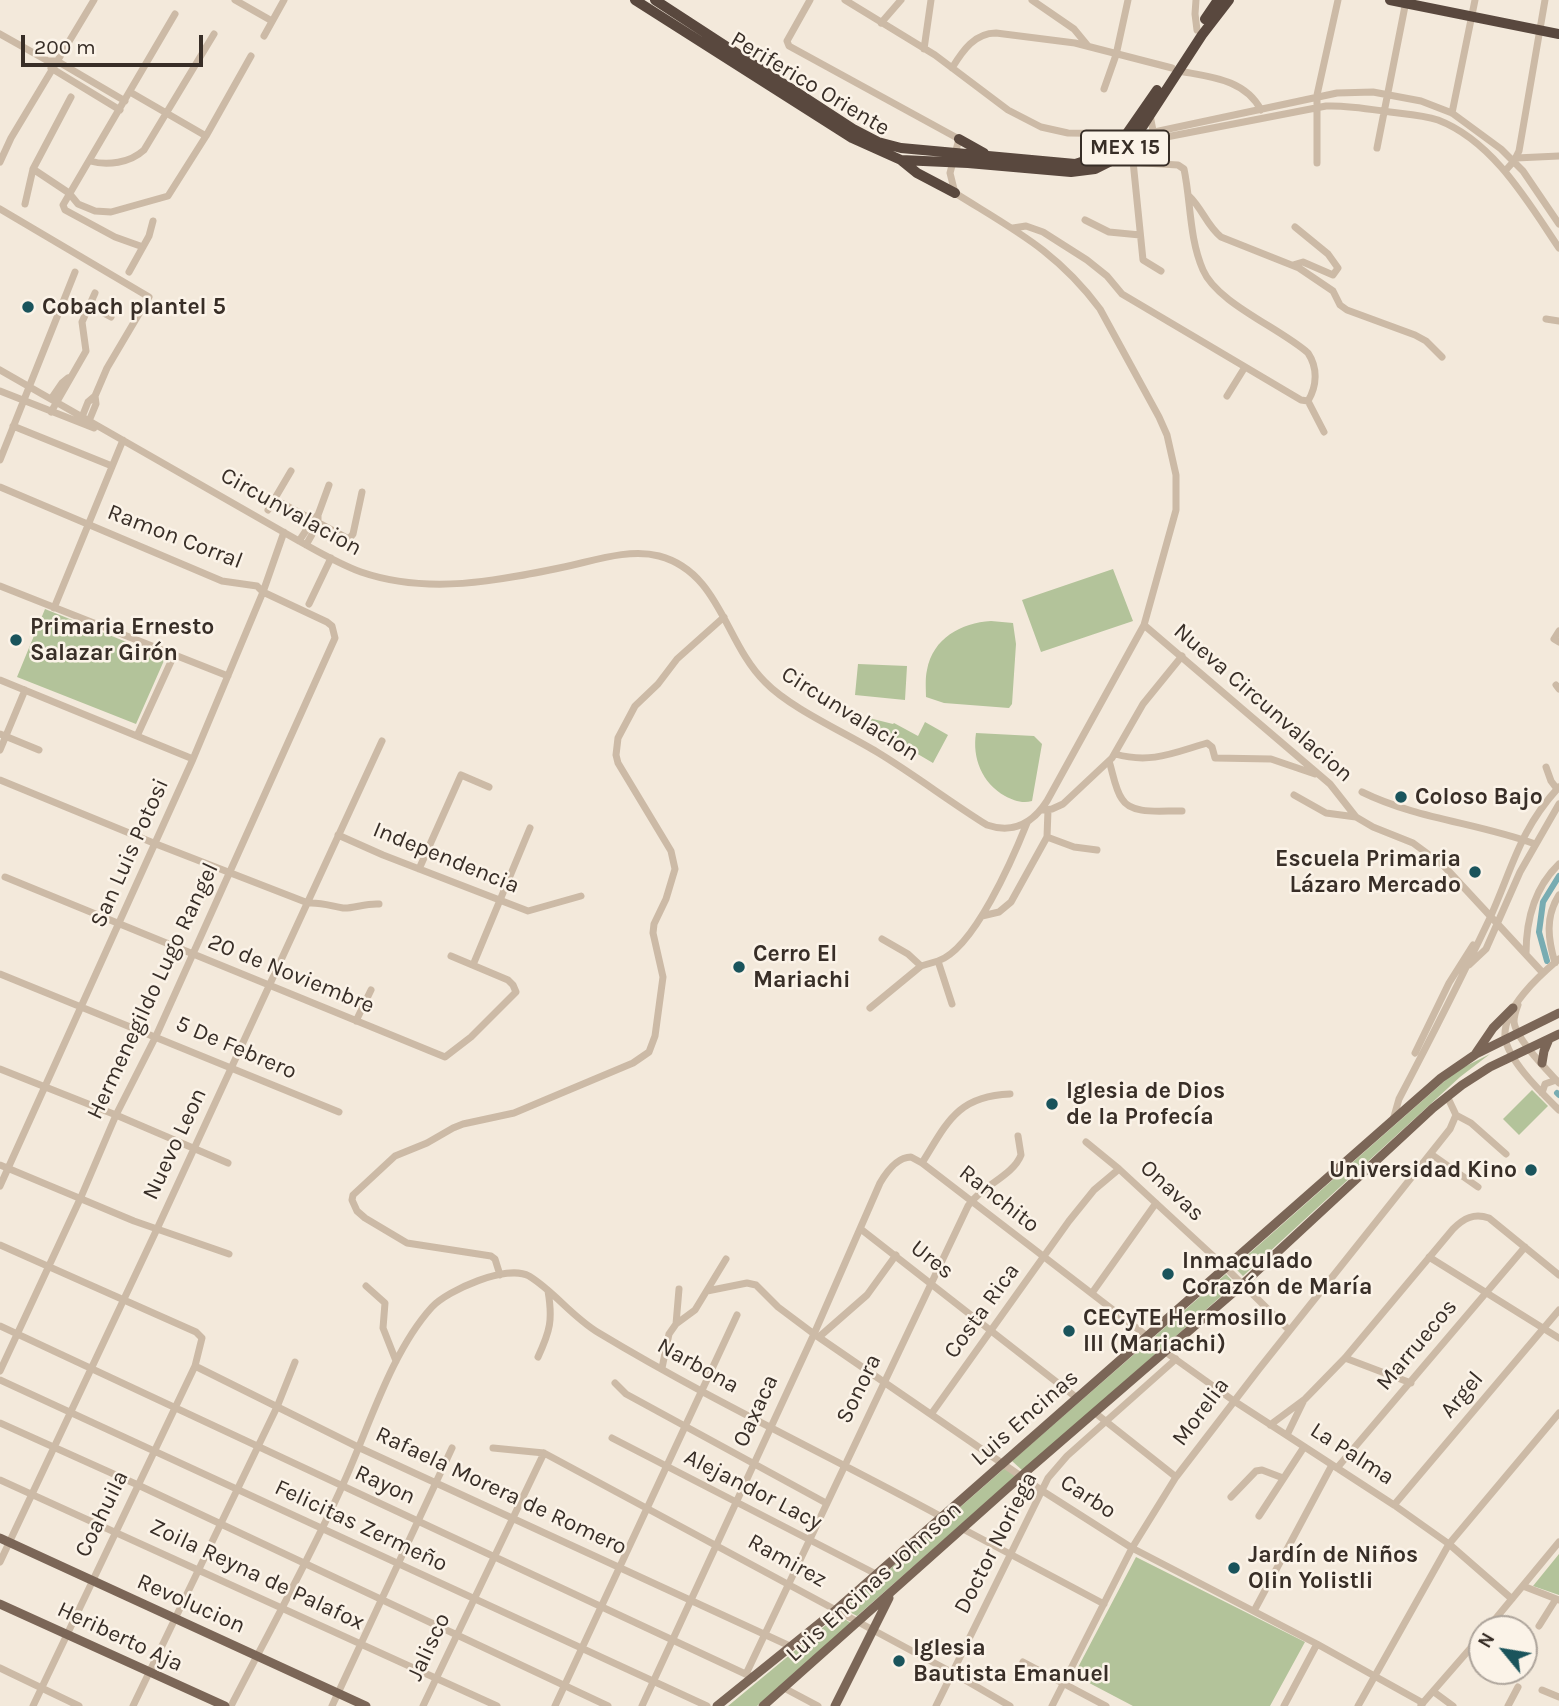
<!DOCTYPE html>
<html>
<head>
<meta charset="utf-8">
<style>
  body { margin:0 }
  #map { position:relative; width:1559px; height:1706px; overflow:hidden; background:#f3e9db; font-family:Karla,sans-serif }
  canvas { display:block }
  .north { position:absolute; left:1468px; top:1615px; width:70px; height:70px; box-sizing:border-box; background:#fbf3e8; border:2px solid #ada49b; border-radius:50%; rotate:300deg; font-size:19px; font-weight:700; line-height:28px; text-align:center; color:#382e27 }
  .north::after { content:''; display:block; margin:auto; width:24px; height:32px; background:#1a545c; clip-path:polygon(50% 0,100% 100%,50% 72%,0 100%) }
  .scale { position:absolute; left:21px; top:35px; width:182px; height:32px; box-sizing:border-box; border:4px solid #382e27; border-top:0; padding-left:9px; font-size:21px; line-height:24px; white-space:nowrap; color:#382e27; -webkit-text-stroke:5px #fbf3e8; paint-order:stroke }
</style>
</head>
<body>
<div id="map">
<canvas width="1559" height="1706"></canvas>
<div class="north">N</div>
<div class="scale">200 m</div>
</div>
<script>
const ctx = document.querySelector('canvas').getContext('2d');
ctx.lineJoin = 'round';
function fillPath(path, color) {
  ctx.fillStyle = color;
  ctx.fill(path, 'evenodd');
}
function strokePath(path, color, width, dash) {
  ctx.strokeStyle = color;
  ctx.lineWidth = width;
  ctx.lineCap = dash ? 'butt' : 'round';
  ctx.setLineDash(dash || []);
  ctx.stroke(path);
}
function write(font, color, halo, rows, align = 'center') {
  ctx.font = font + ' Karla,sans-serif';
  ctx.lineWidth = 5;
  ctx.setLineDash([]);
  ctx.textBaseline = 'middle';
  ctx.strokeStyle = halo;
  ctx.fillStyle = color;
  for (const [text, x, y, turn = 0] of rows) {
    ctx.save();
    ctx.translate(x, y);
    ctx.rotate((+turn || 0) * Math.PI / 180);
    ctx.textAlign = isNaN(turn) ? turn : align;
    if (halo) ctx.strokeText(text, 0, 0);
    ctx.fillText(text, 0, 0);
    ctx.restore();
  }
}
fillPath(new Path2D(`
  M1113,569L1133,621L1041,652L1022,600Z
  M45,609L129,643L132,648L156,657L159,655L166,656L136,724L17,677Z
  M991,621L1013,623L1016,644L1012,704L1009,708L944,703L926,697C926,689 925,678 927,670C933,638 961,623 991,621Z
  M858,664L907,666L905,700L855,695Z
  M869,718L893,724L894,723L918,736L925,722L948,735L933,763L887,736V734L867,727Z
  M976,733L1034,736L1042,744L1032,801C1022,804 1013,800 1005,796C982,783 972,758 976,733Z
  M1490,1054L1460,1077L1243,1276L1234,1267L1456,1071Z
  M1532,1090L1548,1106L1519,1135L1503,1119Z
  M1226,1274L1235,1284L1023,1471L1012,1461Z
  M1007,1466L1017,1475L857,1616L844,1609Z
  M1559,1554V1595L1533,1586Z
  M1136,1557L1305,1642L1270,1706H1133L1074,1675Z
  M838,1615L851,1623L757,1706H728Z`), '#b3c39a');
strokePath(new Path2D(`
  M1547,961L1539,932L1543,902L1559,876
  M1557,1093L1559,1095`), '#78acb2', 6);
strokePath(new Path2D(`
  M235,0L272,21
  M845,0L935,55L1008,110L1041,127L1068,133L1145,134L1337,93L1373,92L1421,101L1452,113L1501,149L1523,171L1559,224
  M1032,0L1074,29L1088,46
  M1196,0L1195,14L1197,30
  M881,23L901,0
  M0,34L48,61H57L125,101
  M264,36L284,0
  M924,49L931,0
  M51,68L120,110
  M952,68C963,50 975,33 996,33L1075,43L1172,68
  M1179,71C1210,77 1245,79 1261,110
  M1104,89L1116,55L1128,0
  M130,92L206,136
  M1452,113L1475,0
  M1150,115L1159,162
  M1132,141L1156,139L1326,106C1347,105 1369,109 1390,112C1406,114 1423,115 1438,120C1493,141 1528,202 1559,248
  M1377,148L1406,1
  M1516,158L1559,156
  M90,161C107,166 130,163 144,150L214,34
  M1133,161L1143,260L1161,271
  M0,162L11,138L94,0
  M1317,163V95L1338,0
  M33,169L69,193L78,204L95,211L111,212L168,196L206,136L251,56
  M1505,171L1514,161L1519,151L1545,0
  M1189,196C1202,208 1207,226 1221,237L1299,268L1333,291L1340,305L1347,310L1415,335L1426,341L1442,357
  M25,204L33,169L71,97
  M0,209L149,297L107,368L95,396L88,402L82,417
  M1085,220L1109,232L1140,235
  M1013,228L1026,226L1043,232L1087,260L1107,276L1122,294L1301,400L1308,401C1317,386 1318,368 1308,353C1280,328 1217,303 1203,270C1189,238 1191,202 1184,169L1178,165L1111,161
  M143,247L115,237L65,210L63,205L175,14
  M1293,265L1303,262L1333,275L1338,268L1328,254L1295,227
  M129,272L149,236L153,221
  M89,305L111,317
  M1546,319L1559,321
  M0,370L299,541C319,552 339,564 361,572C428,595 497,581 564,567C593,561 629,548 659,556C720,572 725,643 765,682C790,708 844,732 877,752C915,775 950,802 987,825C1013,834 1033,823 1047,801L1144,625L1176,510V475L1167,435L1159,417L1100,309C1057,251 1014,230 955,193L950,173L959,139L789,46L787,41L810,0
  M0,391L94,428
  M1227,396L1245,367
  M51,399L62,383L68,378
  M1308,401L1324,432
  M51,412L86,351L82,322L95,293
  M89,421L96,404L95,396
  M13,426L112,466
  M0,460L75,272
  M0,487L222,581L257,586L263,592L327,622L332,626L335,638L156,1036L116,1115L81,1197L0,1371
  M274,499L349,539L353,534L362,492
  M268,510L291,471
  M299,541L315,517
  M306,545L318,524V515L329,485
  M0,586L228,676
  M309,604L331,558
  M54,608L123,440
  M1144,625L1330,784L1356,817L1373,827L1413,843L1443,865L1543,973
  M1559,631L1554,639L1559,642
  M0,680L193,759
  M1556,685L1559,689
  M0,734L39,750
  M137,736L174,655
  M0,750L25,690
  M1115,754C1151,764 1173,753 1207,743L1212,747L1215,758L1271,759L1315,774
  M1109,761C1113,773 1115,789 1122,799C1132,816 1165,810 1182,811
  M1546,767L1551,781L1557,789
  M0,780L156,844L308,903C321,902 331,906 343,908C352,909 366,903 379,904
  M1362,792C1417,819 1478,823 1535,844
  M1294,795L1326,813L1356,817
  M1042,810L1052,809L1063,804L1112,758L1143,704L1182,656
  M338,835L383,855L528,911L581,896
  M1047,837L1074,847L1097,850
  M419,869L461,775L489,787
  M5,877L445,1057L471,1037L516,992L513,985L508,980L451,956
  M982,916L999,912L1011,902L1047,837L1048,810
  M882,939L908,954L921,966
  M1526,954C1526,921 1534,888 1559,864
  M1559,959C1539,976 1503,1008 1505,1037C1508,1061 1542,1093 1559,1110
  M1555,963C1548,939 1545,917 1559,895
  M473,965L530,828
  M1469,965L1486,949L1520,872L1559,804
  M0,974L339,1112
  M952,1004L938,961C974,949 1013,858 1027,823
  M1518,1005C1516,1010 1514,1016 1514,1022C1516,1039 1547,1070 1559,1083
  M870,1008L921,966L938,961
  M356,1021L371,990
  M1415,1053L1449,983L1473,945
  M0,1069L116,1115L228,1163
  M1542,1093L1545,1084L1556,1080
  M1456,1115L1471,1123L1506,1154
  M1393,1120L1399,1099C1430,1040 1460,981 1489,920C1512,870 1519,830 1559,787
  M1086,1142L1119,1169L1225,1267L1289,1330
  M1431,1154L1478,1187
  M922,1163C947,1123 957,1096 1010,1094
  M0,1165L134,1221L229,1254
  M0,1186L193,759L263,592L284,532
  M862,1230L1077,1398
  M0,1245L196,1332L202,1338L195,1366L33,1706
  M1429,1257L1559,1338
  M500,1275L495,1259L491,1256L407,1243L365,1218L357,1211L352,1200L353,1195L395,1156L427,1143L453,1128L463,1124L514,1113L633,1063L649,1052L655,1036L663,977L653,933L654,924L666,899L675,869L671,851L618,763L616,755L618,738L635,706L658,684L677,659L724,617
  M366,1286L385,1303L383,1328L396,1361
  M707,1291L747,1283L756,1285L778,1307L814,1334L1041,1490L1132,1548L1317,1644L1423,1703
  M1092,1293L1156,1203
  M676,1324L695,1310L726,1259
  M0,1326L754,1678
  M819,1337L867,1295L896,1255
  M1164,1351L1234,1401L1394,1505L1449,1544L1512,1599
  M538,1357C550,1331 553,1320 548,1291
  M1345,1358L1411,1383
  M195,1366L360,1448L792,1647
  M662,1368L669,1334L676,1324L679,1289
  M0,1380L707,1706
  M615,1383L626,1394L826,1503
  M1094,1412L1176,1477
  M932,1413L1069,1221L1094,1190L1119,1169
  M0,1423L138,1485L608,1706
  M1270,1425L1305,1399L1345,1358L1453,1229C1464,1218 1474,1213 1489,1218L1559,1275
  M1287,1435L1303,1402
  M612,1438L876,1574
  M493,1448L544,1453L953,1673L1010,1706
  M1337,1468L1525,1247
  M0,1480L497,1706
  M1231,1497L1256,1471L1262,1470L1283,1478
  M1394,1505L1559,1310
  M1259,1516L1304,1447
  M963,1529L1104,1604
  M0,1562L157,1229L382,741
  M1523,1586L1559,1600
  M1254,1611L1332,1465
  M1539,1626L1556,1599
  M1487,1629L1559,1542
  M1023,1662L1106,1706
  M0,1668L79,1706
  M746,1674L968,1206C981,1186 1013,1176 1021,1155L1018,1136
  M784,1688L818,1706
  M1542,1690L1559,1697
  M1434,1692L1453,1706
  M1421,1705L1482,1635
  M133,1706L277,1407L295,1362
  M231,1706C269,1632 310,1558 344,1482C369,1427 391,1352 432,1307C448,1290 507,1264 529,1276C555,1292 572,1317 599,1333C710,1400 828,1455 942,1517
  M332,1706L452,1448
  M423,1706L544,1453
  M555,1706L737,1315
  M642,1706L814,1334L880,1183C887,1171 897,1157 911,1157L922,1163L1147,1336
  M936,1706L1048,1478L1067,1456L1176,1359
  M1052,1706L1132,1548L1176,1477L1259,1369L1450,1129L1456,1115L1447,1096
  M1284,1706L1317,1644
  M1358,1706L1449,1544L1559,1413
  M1508,1706L1518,1687`), '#ccbaa6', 7);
strokePath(new Path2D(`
  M1476,1053L1493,1028L1513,1008
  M1542,1063L1544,1051L1549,1039
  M0,1538L366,1706
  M0,1604L225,1706
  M717,1706L836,1610L1441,1078L1476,1054L1559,1013
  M763,1706L1028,1470L1243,1284L1433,1108L1462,1085L1490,1067L1559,1034
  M835,1706L889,1598`), '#7b6657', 9);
strokePath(new Path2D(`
  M635,0L852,138L901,160L968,163L1071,172L1095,169L1111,161L1133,141L1202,35L1229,0
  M655,0L853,129L878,142L901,148L1075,164C1094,159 1109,152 1123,139L1157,90
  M1390,0L1559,34
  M1205,19L1218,0
  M959,139L984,153
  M901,160L917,173L955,193`), '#59483e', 10);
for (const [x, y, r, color] of [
  [28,307,7,"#1a545c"],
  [16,640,7,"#1a545c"],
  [1401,797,7,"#1a545c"],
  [1475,872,7,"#1a545c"],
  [739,967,7,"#1a545c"],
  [1052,1104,7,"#1a545c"],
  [1531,1170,7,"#1a545c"],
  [1168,1274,7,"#1a545c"],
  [1069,1331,7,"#1a545c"],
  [1234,1568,7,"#1a545c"],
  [899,1661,7,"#1a545c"]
]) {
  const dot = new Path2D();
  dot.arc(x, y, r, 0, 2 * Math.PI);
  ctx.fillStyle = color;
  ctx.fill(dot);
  strokePath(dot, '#fbf3e8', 2.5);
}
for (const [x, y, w] of [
  [1125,148,88]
]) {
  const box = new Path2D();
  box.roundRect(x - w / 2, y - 17.5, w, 35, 5);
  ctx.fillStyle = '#fbf3e8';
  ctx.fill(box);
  strokePath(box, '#382e27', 2);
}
write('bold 21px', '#382e27', null, [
  ["MEX 15",1125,148]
]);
write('23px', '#382e27', '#fbf3e8', [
  ["Periferico Oriente",810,84,31],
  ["Circunvalacion",291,512,29],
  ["Ramon Corral",175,537,21],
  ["Nueva Circunvalacion",1263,703,41],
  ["Circunvalacion",850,714,32],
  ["San Luis Potosi",130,853,-66],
  ["Independencia",446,858,22],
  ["20 de Noviembre",291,974,22],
  ["Hermenegildo Lugo Rangel",153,991,-65],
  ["5 De Febrero",236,1048,23],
  ["Nuevo Leon",175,1144,-65],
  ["Onavas",1172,1191,43],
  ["Ranchito",999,1199,38],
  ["Ures",932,1260,38],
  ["Costa Rica",982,1311,-54],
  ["Marruecos",1417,1345,-50],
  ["Narbona",698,1366,29],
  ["Sonora",859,1389,-64],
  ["Argel",1462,1395,-50],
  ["Oaxaca",756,1411,-65],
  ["Morelia",1201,1412,-53],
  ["Luis Encinas",1025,1418,-41],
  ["La Palma",1352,1454,33],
  ["Rayon",385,1485,25],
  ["Alejandor Lacy",753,1490,27],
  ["Rafaela Morera de Romero",501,1491,25],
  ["Carbo",1088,1497,33],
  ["Coahuila",102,1514,-64],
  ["Felicitas Zermeño",361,1526,25],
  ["Doctor Noriega",996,1543,-63],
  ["Ramirez",787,1561,29],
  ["Zoila Reyna de Palafox",257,1575,25],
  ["Luis Encinas Johnson",874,1582,-42],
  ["Revolucion",191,1604,24],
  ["Heriberto Aja",120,1637,25],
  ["Jalisco",429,1647,-65]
]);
write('bold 23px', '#382e27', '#fbf3e8', [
  ["Cobach plantel 5",42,307],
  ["Primaria Ernesto",30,627],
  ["Salazar Girón",30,653],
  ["Coloso Bajo",1415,797],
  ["Escuela Primaria",1461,859,"right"],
  ["Lázaro Mercado",1461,885,"right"],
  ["Cerro El",753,954],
  ["Mariachi",753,980],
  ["Iglesia de Dios",1066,1091],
  ["de la Profecía",1066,1117],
  ["Universidad Kino",1517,1170,"right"],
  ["Inmaculado",1182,1261],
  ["Corazón de María",1182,1287],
  ["CECyTE Hermosillo",1083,1318],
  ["III (Mariachi)",1083,1344],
  ["Jardín de Niños",1248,1555],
  ["Olin Yolistli",1248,1581],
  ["Iglesia",913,1648],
  ["Bautista Emanuel",913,1674]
], 'left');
</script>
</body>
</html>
